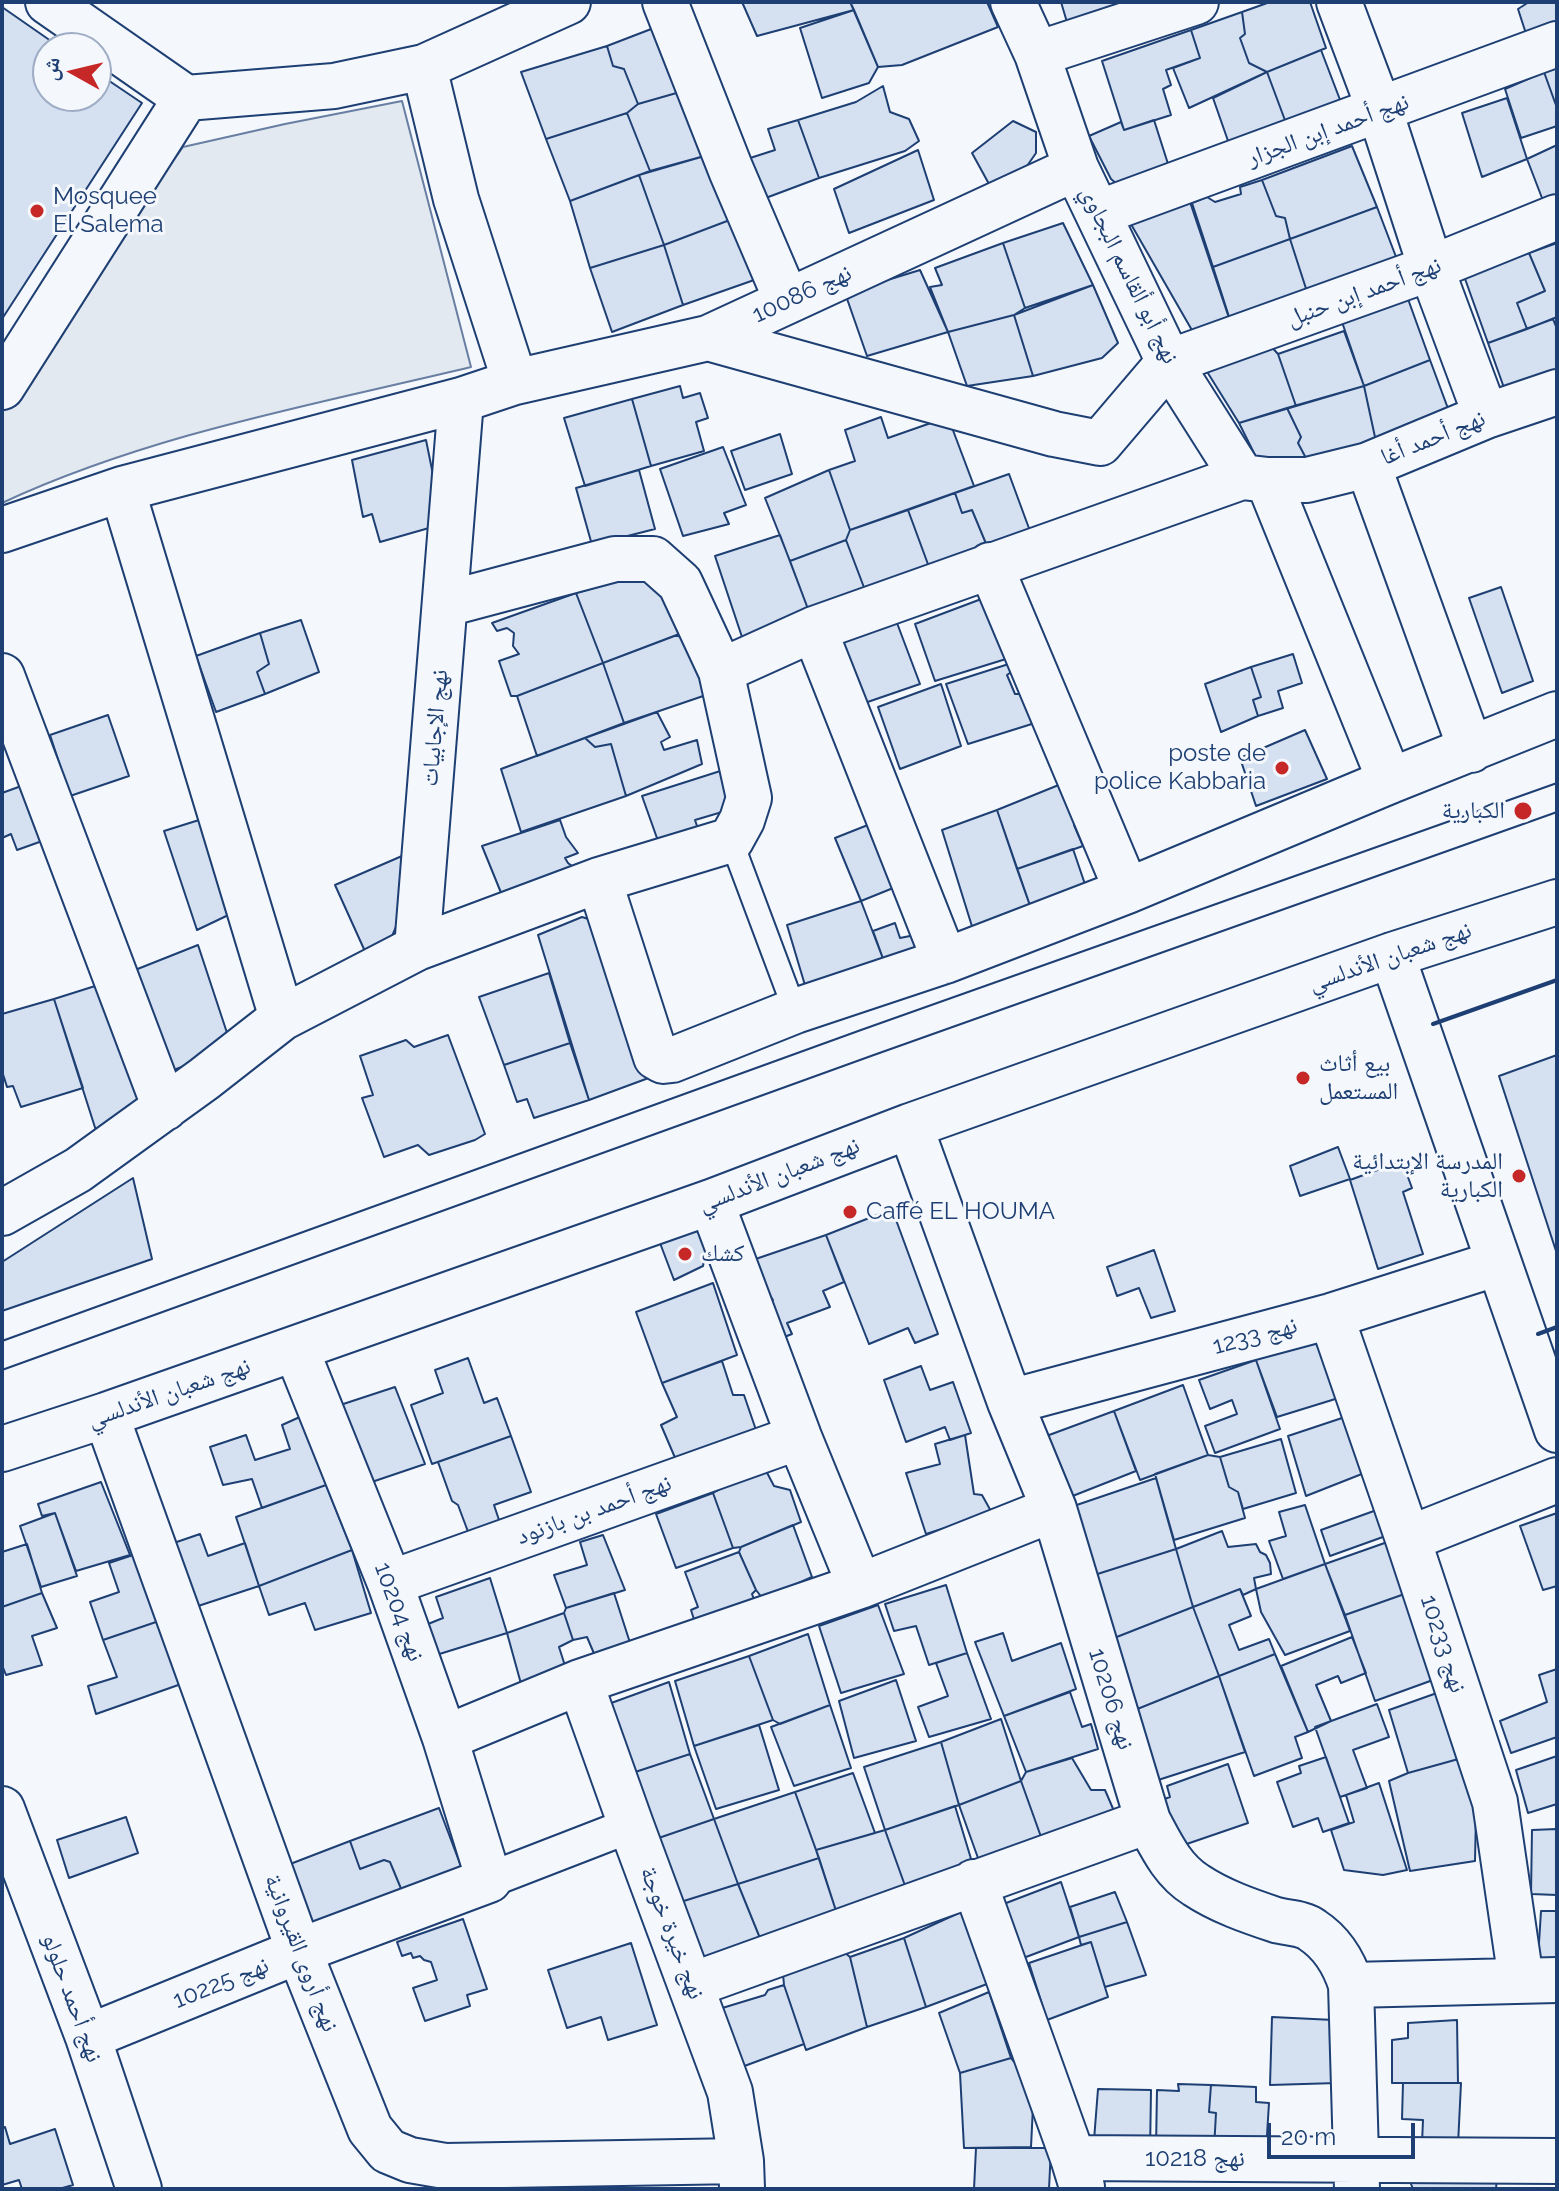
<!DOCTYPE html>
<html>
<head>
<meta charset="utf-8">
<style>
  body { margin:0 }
  #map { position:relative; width:1559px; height:2191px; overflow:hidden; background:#f4f7fb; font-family:Raleway,"Noto Naskh Arabic",sans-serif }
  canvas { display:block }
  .frame { position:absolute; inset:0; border:4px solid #1d3f73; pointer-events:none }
  .north { position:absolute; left:32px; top:32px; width:80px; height:80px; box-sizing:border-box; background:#f4f7fb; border:2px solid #9eadc5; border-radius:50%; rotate:278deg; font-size:22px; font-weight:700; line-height:32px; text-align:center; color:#1d3f73 }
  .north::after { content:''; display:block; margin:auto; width:28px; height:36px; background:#c62828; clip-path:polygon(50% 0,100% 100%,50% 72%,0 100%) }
  .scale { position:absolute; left:1267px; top:2123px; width:148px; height:36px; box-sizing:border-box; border:4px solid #1d3f73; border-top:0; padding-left:10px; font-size:24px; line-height:28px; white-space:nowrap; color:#1d3f73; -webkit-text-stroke:6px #f4f7fb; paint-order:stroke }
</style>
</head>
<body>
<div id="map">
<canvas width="1559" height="2191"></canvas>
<div class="frame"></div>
<div class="north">ش</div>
<div class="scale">20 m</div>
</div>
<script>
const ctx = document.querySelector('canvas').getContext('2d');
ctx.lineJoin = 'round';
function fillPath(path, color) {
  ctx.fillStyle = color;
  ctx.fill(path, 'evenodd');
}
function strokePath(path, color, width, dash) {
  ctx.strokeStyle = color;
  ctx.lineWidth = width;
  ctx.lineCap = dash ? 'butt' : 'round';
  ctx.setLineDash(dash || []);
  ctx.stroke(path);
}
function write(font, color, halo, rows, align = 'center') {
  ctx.font = font + ' Raleway,"Noto Naskh Arabic",sans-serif';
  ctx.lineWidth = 6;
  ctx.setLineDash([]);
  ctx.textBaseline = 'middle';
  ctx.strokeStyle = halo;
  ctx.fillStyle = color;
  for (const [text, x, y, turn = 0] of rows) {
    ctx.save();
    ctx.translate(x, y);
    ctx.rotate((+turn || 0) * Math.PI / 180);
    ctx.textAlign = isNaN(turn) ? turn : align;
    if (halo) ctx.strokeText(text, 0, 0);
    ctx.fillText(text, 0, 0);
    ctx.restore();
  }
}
const green = new Path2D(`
  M402,101L471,367C313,405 150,434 2,503V397L183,147L285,124Z`);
fillPath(green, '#e3e9f0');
strokePath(green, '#687fa3', 2);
const building = new Path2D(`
  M742,2H850L854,10L757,36Z
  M855,2H987L998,27L902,65L878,67L851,4Z
  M1061,2H1138L1069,29Z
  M1270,2H1310L1326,48L1267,72L1249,63L1240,38L1245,34L1242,12Z
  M1529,2H1557V34L1530,46L1518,9Z
  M2,7L61,48H48V96H96V72L142,103L2,319Z
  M854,10L878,67L869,83L822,98L800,28Z
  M1242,12L1245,34L1240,38L1249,63L1267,72L1189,108L1173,68L1200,58L1191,30Z
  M659,26L687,90L638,104L624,69L613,66L607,46Z
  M1191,30L1200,58L1166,70L1171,85L1163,89L1171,115L1124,130L1102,61Z
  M607,46L613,66L624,69L638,104L627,113L546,139L521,72Z
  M1321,50L1342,105L1289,131L1267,72Z
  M1557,68V108L1544,72Z
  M1267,72L1289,131L1234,158L1213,98Z
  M1544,72L1557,108V126L1521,138L1505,89Z
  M883,86L890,112L909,119L919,141L905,151L819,178L798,120L856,102Z
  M687,90L708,155L650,171L627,113L638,104Z
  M1507,98L1527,159L1482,177L1462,113Z
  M627,113L650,171L570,201L546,139Z
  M798,120L819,178L763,199L747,159L775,150L768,129Z
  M1154,120L1169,167L1123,189L1111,179L1089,136L1121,122L1124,130Z
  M1013,121L1036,132V153L1027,166L989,184L972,153Z
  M1557,145V207L1547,211L1527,159Z
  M1352,146L1377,207L1290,239L1285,218L1276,216L1262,180Z
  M918,150L934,200L849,233L834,189Z
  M708,155L735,218L664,245L639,175Z
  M639,175L664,245L590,268L570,201Z
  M1262,180L1276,216L1285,218L1290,239L1213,267L1192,203L1207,197L1215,202L1241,194L1240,187Z
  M1188,196L1230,321L1193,332L1128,219Z
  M1377,207L1401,270L1310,301L1290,239Z
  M735,218L757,279L683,305L664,245Z
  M1063,223L1093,285L1025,308L1003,243Z
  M1290,239L1310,301L1232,326L1213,267Z
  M1003,243L1025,308L1014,315L948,332L930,287L942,285L935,268Z
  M1557,243V317L1527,329L1517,303L1545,291L1529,253Z
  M664,245L683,305L612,332L590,268Z
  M1529,253L1545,291L1517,303L1527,329L1488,343L1464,276Z
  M920,270L948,332L867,356L845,293Z
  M1093,285L1118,343L1102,358L1033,376L1014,315Z
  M1408,299L1430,360L1364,386L1342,322Z
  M1014,315L1033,376L967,386L948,332Z
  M1553,319L1557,329V383L1508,399L1488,343Z
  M1344,331L1364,386L1296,406L1278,354Z
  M1269,344L1278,354L1296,406L1239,423L1206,370Z
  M1430,360L1453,422L1378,451L1364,386Z
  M680,386L683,398L700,393L708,418L696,422L704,451L651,466L632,399Z
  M1364,386L1378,451L1308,462L1298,443L1301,437L1287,408Z
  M632,399L651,466L585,486L564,418Z
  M1287,408L1301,437L1298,443L1308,462L1264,473L1239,423Z
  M881,417L888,438L948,417L974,486L850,530L829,470L855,461L845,430Z
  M780,434L792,474L745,490L731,451Z
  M426,440L443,524L380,542L372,514L363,517L352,460Z
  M723,447L746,505L724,513L729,524L683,536L660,469Z
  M639,470L655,529L592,545L576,488Z
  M829,470L850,530L846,540L790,561L765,498Z
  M1009,474L1030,531L987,546L972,510L962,513L955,493Z
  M955,493L962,513L972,510L987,546L929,567L908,510Z
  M908,510L929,567L868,598L846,540L850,530Z
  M780,535L811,617L746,649L715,556Z
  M846,540L868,598L811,617L790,561Z
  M635,576L678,598L695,628L603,663L576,593Z
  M1501,587L1533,681L1502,693L1469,598Z
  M576,593L603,663L517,696H511L499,661L519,654L513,646L514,633L507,628L497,631L492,623Z
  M984,598L1006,659L935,681L915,624Z
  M301,620L319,672L265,694L257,672L269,664L260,633Z
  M897,623L920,684L853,707L830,644Z
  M260,633L269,664L257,672L265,694L216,712L196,656Z
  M677,635L695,648L712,693L624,723L603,663Z
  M1293,654L1302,683L1278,691L1283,708L1258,716L1253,700L1261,697L1251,667Z
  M1015,662L1017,668L1007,675L1015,694H1023L1035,723L968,744L946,684Z
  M603,663L624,723L537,756L517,696Z
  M1251,667L1261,697L1253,700L1258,716L1221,732L1205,684Z
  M941,684L961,746L900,769L878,707Z
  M657,712L670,737L661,742L664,750L697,740L702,764L626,796L611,744L595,747L585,738Z
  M108,715L129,776L70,796L50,735Z
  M1305,730L1327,779L1256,806L1240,758Z
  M585,738L595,747L611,744L626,796L521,832L501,769Z
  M736,766L739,807L695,820L703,844L663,855L642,796Z
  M1066,782L1080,823L1074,825L1083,846L1017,869L997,810Z
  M24,785L45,840L17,850L11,834L2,838V793Z
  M997,810L1034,917L975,936L942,830Z
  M215,815L243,908L197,930L164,831Z
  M883,819L908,882L861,901L835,838Z
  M560,820L566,837L578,853L565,858L568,863L577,870L506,905L482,846Z
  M1073,849L1090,899L1034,917L1017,869Z
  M402,856L414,884L390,941L368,958L335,885Z
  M861,901L885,964L807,992L787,925Z
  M582,917L601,923L654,1076L589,1100L538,935Z
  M895,923L900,938L920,934L924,951L885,964L873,931Z
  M198,945L232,1048L171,1071L135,970Z
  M549,973L570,1043L504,1065L479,997Z
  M111,981L154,1101L99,1140L54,999Z
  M54,999L83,1088L21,1107L13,1086L7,1087L2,1071V1014Z
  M448,1035L485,1134L475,1140L429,1155L418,1145L384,1157L362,1098L373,1095L360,1056L406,1040L414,1047Z
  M570,1043L589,1100L534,1118L527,1099L517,1102L504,1065Z
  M1557,1055V1251H1556L1499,1076Z
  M1338,1147L1350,1179L1300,1196L1290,1166Z
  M1402,1161L1412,1188L1403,1192L1423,1254L1378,1269L1350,1180Z
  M133,1178L152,1259L2,1311V1262Z
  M892,1209L938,1334L915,1343L908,1328L869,1344L826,1235Z
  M712,1221L703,1266L674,1280L660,1243Z
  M826,1235L844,1282L823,1291L830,1307L787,1323L792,1334L769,1343L755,1308L773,1300L757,1277L741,1264Z
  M1154,1250L1175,1311L1151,1318L1139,1288L1117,1296L1107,1267Z
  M713,1283L737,1355L662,1383L636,1312Z
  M1320,1327L1345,1396L1277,1417L1253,1352Z
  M468,1358L484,1403L497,1398L511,1436L432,1464L411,1405L443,1393L435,1370Z
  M1256,1360L1280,1429L1215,1453L1205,1426L1237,1414L1232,1400L1210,1409L1199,1380Z
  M722,1361L733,1395H744L756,1430L676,1460L661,1425L677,1417L662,1383Z
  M921,1366L930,1390L953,1382L971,1433L950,1440L945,1427L906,1442L884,1380Z
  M1183,1385L1208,1455L1140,1480L1114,1411Z
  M395,1387L425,1464L357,1487L325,1410Z
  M1114,1411L1136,1471L1065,1499L1041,1438Z
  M1357,1413L1377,1468L1306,1496L1288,1436Z
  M302,1416L326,1485L262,1508L252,1479L223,1485L210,1447L246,1435L255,1460L290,1449L282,1425Z
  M965,1435L974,1494L982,1495L992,1513L926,1534L906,1473L940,1464L935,1444Z
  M511,1436L531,1492L494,1505L501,1526L470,1537L458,1505L452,1501L438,1462Z
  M1281,1439L1296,1493L1243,1509L1238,1492L1229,1487L1220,1457Z
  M1208,1455L1220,1457L1229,1487L1238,1492L1245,1518L1174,1540L1155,1474Z
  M763,1465L774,1486L790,1490L801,1522L741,1547L733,1548L713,1493Z
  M1156,1478L1176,1549L1085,1578L1062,1510Z
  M101,1482L130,1555L76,1571L55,1513L42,1516L38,1504Z
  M326,1485L352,1550L259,1586L236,1517Z
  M713,1493L733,1548L676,1568L656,1514Z
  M1305,1505L1325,1564L1283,1579L1269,1541L1286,1536L1279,1512Z
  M1385,1507L1394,1533L1330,1556L1321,1530Z
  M55,1513L77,1576L41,1587L20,1526Z
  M1557,1513V1586L1543,1590L1520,1526Z
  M793,1525L812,1577L763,1599L756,1590L739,1552L741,1547Z
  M1222,1531L1228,1547L1256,1544L1260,1552L1266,1555L1270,1563L1271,1574L1254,1578L1256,1589L1243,1595L1240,1589L1193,1607L1176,1549Z
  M200,1534L208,1556L245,1543L259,1586L189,1609L168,1545Z
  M603,1535L625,1590L566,1608L554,1575L587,1565L580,1542Z
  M1396,1539L1413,1591L1345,1615L1325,1564Z
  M27,1544L42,1593L2,1607V1552Z
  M1176,1549L1193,1607L1104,1642L1085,1578Z
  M352,1550L371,1613L315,1630L305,1603L269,1615L259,1586Z
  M739,1552L756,1590L752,1594L759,1613L698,1632L691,1610L698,1607L685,1572Z
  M136,1554L159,1621L103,1640L90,1602L119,1592L109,1563Z
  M1325,1564L1350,1631L1285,1655L1261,1612L1256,1589Z
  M490,1578L507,1633L433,1656L423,1626L443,1618L436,1597Z
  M946,1585L967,1653L929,1665L916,1626L894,1631L885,1604Z
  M1240,1589L1251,1616L1229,1625L1239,1650L1269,1639L1275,1654L1219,1676L1193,1607Z
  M1413,1591L1444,1676L1375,1701L1345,1615Z
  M42,1593L57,1628L32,1636L42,1665L6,1675L2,1665V1607Z
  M614,1593L632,1649L598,1663L587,1637L573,1640L564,1613L566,1608Z
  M878,1605L904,1674L841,1693L819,1626Z
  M1193,1607L1219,1676L1130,1712L1104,1642Z
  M564,1613L573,1640L559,1647L567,1672L523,1691L507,1633Z
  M159,1621L184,1683L96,1714L88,1686L117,1677L103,1640Z
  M1003,1633L1012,1661L1061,1643L1076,1689L1004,1716L975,1642Z
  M808,1634L830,1705L780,1724L773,1720L749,1656Z
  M1352,1637L1366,1673L1341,1683L1338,1676L1316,1685L1331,1721L1308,1732L1281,1666Z
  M967,1653L991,1719L929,1737L918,1707L948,1696L936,1663Z
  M1275,1654L1308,1732L1295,1737L1302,1758L1254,1776L1219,1676Z
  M749,1656L773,1720L694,1746L675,1681Z
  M1557,1669V1737L1511,1753L1500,1721L1547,1702L1539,1675Z
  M1219,1676L1245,1752L1152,1782L1130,1712Z
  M896,1680L916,1741L854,1758L839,1701Z
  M669,1682L690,1754L623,1776L603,1706Z
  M1451,1688L1462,1758L1408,1773L1389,1710Z
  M1070,1692L1082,1727L1091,1724L1098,1749L1026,1772L1004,1716Z
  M1377,1704L1389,1737L1353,1750L1367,1788L1340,1797L1315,1727Z
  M830,1705L851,1768L794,1786L771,1727Z
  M1001,1719L1021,1781L959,1805L941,1742Z
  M759,1725L779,1790L716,1809L694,1746Z
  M941,1742L959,1805L885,1830L864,1767Z
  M690,1754L714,1819L647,1842L623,1776Z
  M1557,1756V1804L1528,1813L1516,1770Z
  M1326,1757L1349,1823L1323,1832L1318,1818L1293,1827L1277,1782L1301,1773L1299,1766Z
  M1072,1758L1091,1790H1105L1117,1818L1045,1848L1021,1781L1026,1772Z
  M1462,1758L1476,1814L1475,1861L1410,1871L1389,1781L1408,1773Z
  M1228,1764L1248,1823L1175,1848L1159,1801L1170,1797L1167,1786Z
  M853,1773L875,1833L816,1850L795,1792Z
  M1021,1781L1045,1848L983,1872L959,1805Z
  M1379,1783L1407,1870L1383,1875L1344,1870L1331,1830L1354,1822L1346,1795Z
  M795,1792L819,1858L738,1884L714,1819Z
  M955,1806L975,1872L908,1894L885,1830Z
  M439,1808L462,1869L402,1891L390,1862L384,1860L360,1869L350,1841Z
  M126,1817L138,1853L69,1878L57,1840Z
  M714,1819L738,1884L671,1905L647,1842Z
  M1557,1829V1895L1531,1894L1532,1830Z
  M885,1830L908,1894L838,1917L816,1850Z
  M350,1841L360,1869L384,1860L390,1862L402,1891L305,1927L285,1866Z
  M819,1858L838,1917L764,1948L738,1884Z
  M1061,1882L1079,1937L1018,1960L1001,1905Z
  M738,1884L764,1948L694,1973L671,1905Z
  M1115,1892L1127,1922L1079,1937L1070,1907Z
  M1541,1911H1557V1974L1537,1975Z
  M961,1912L987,1984L926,2007L904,1938Z
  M463,1919L487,1989L467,1995L470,2006L425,2021L413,1988L437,1980L431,1962L424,1960L420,1956L413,1958L411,1953L402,1956L397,1942Z
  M1127,1922L1146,1975L1105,1987L1091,1942L1081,1945L1079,1937Z
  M904,1938L926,2007L867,2027L850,1957Z
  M1091,1942L1108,1997L1047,2020L1029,1963Z
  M631,1943L657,2025L608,2040L601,2017L567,2028L548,1970Z
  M843,1951L850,1957L867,2027L806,2050L784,1985L783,1974Z
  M784,1985L804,2044L739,2068L719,2009L765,1995L768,1990Z
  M989,1992L1011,2058L960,2073L939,2013Z
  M1272,2017L1334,2020L1337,2083L1270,2085Z
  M1457,2020L1458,2083H1392V2040L1408,2038V2023Z
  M1011,2058L1034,2086L1031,2147L964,2148L960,2073Z
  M1403,2083H1461L1458,2145L1422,2143L1423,2120L1402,2119Z
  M1178,2084L1211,2085L1209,2112L1216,2113L1214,2149L1156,2148L1157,2090L1179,2091Z
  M1211,2085L1256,2087V2102L1269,2103L1266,2151L1214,2149L1216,2113L1209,2112Z
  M1098,2089L1151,2090L1150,2153H1093Z
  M5,2127L10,2144L55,2129L73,2185L59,2189H22L19,2180L2,2185V2128Z
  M976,2148H1051L1049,2189H974Z
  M1407,2174L1497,2177L1496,2189H1413Z`);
fillPath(building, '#d5e0f0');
strokePath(building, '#1d3f73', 2);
const service = new Path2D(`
  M731,840L795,1011`);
const pedestrian = new Path2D(`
  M489,1880L631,1825`);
const minor = new Path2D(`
  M48,2L186,98L334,86L424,67L568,2
  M665,2L731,170L787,301
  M1013,2L1037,54L1076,168L1169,362L1242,477L1268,480H1307L1368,465L1486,416L1557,392
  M1339,2L1380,111L1431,268L1486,416
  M1037,54L1196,2
  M1098,213L1557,44
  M708,338L1054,434L1100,443L1169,362L1431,268L1557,217
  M515,382L708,338L1076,168
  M2,387L186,98
  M1368,465L1471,750
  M1268,480L1390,781
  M122,489L282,1018
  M2,530L122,489L461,400
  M990,565L1127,891
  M446,604L615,559H653L680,583L721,671
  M814,629L945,961
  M2,676L165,1108
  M599,880L656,1057L663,1061L672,1060L795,1011L945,961L1127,891L1390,781L1557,714
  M417,948L599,880L731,840L742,820L749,798L721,671L814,629L1242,477
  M1392,955L1557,1430
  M910,1126L1010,1402L1054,1509L1148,1821C1161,1845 1172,1870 1196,1885C1220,1901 1249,1911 1276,1920C1287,1923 1303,1923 1312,1930C1332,1943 1344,1963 1351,1985L1357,2189
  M711,1202L799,1437L860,1586
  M2,1213L78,1170L204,1079L282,1018L417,948L461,400L515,382L456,199L424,67
  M1331,1316L1408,1539L1495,1802L1521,1980
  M1010,1402L1331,1316L1498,1263
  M106,1415L299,1951L370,2129L388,2151L410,2160L445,2166L741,2161
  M2,1449L106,1415L711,1202L910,1126L1392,955L1557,902
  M1408,1539L1557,1480
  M390,1583L799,1437
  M580,1682L631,1825L730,2092L741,2161L742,2188
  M445,1738L580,1682L860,1586L1054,1509
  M2,1809L88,2037L139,2189
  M974,1882L1073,2158L1082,2187
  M692,1985L1148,1821
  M1351,1985L1557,1980
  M88,2037L299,1951L489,1880L445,1738L390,1583L296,1349
  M1073,2158L1557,2161`);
strokePath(service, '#1d3f73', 26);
strokePath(pedestrian, '#1d3f73', 38);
strokePath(minor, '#1d3f73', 48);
strokePath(service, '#f4f7fb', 22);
strokePath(pedestrian, '#f4f7fb', 34);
strokePath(minor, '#f4f7fb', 44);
strokePath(new Path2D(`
  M2,1341L861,1030L1557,783
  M2,1370L871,1056L1557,812`), '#1d3f73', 2);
strokePath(new Path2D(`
  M1433,1024L1557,980
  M1538,1334L1557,1327`), '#1d3f73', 4);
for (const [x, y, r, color] of [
  [37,211,8,"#c62828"],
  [1282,768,8,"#c62828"],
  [1523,811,10,"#c62828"],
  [1303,1078,8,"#c62828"],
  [1519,1176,8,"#c62828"],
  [850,1212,8,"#c62828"],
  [685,1254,8,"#c62828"]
]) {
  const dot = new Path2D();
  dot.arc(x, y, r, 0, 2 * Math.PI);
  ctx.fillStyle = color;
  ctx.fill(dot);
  strokePath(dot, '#f4f7fb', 3);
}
write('24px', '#1d3f73', '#f4f7fb', [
  ["نهج أحمد إبن الجزار",1328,130,-20],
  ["نهج أبو ألقاسم البجاوي",1129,275,64],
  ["نهج أحمد إبن حنبل",1364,292,-20],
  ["نهج 10086",802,294,-25],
  ["نهج أحمد أغا",1433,438,-22],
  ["نهج الإجابيات",435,728,-85],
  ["نهج شعبان الأندلسي",1390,957,-19],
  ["نهج شعبان الأندلسي",779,1175,-21],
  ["نهج 1233",1255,1336,-15],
  ["نهج شعبان الأندلسي",169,1393,-19],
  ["نهج أحمد بن بازنود",594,1510,-20],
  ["نهج 10204",399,1612,70],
  ["نهج 10233",1443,1644,72],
  ["نهج 10206",1111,1699,73],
  ["نهج خيرة خوجة",672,1933,69],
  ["نهج أروى القيروانية",301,1953,69],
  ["نهج 10225",221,1983,-22],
  ["نهج أحمد حلولو",72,1998,70],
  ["نهج 10218",1195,2159]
]);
write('24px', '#1d3f73', '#f4f7fb', [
  ["Mosquee",53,197],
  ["El Salema",53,225],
  ["poste de",1266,754,"right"],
  ["police Kabbaria",1266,782,"right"],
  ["الكبارية",1505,811,"right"],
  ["بيع أثاث",1319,1064],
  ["المستعمل",1319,1092],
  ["المدرسة الإبتدائية",1503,1162,"right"],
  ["الكبارية",1503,1190,"right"],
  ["Caffé EL HOUMA",866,1212],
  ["كشك",701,1254]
], 'left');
</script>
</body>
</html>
